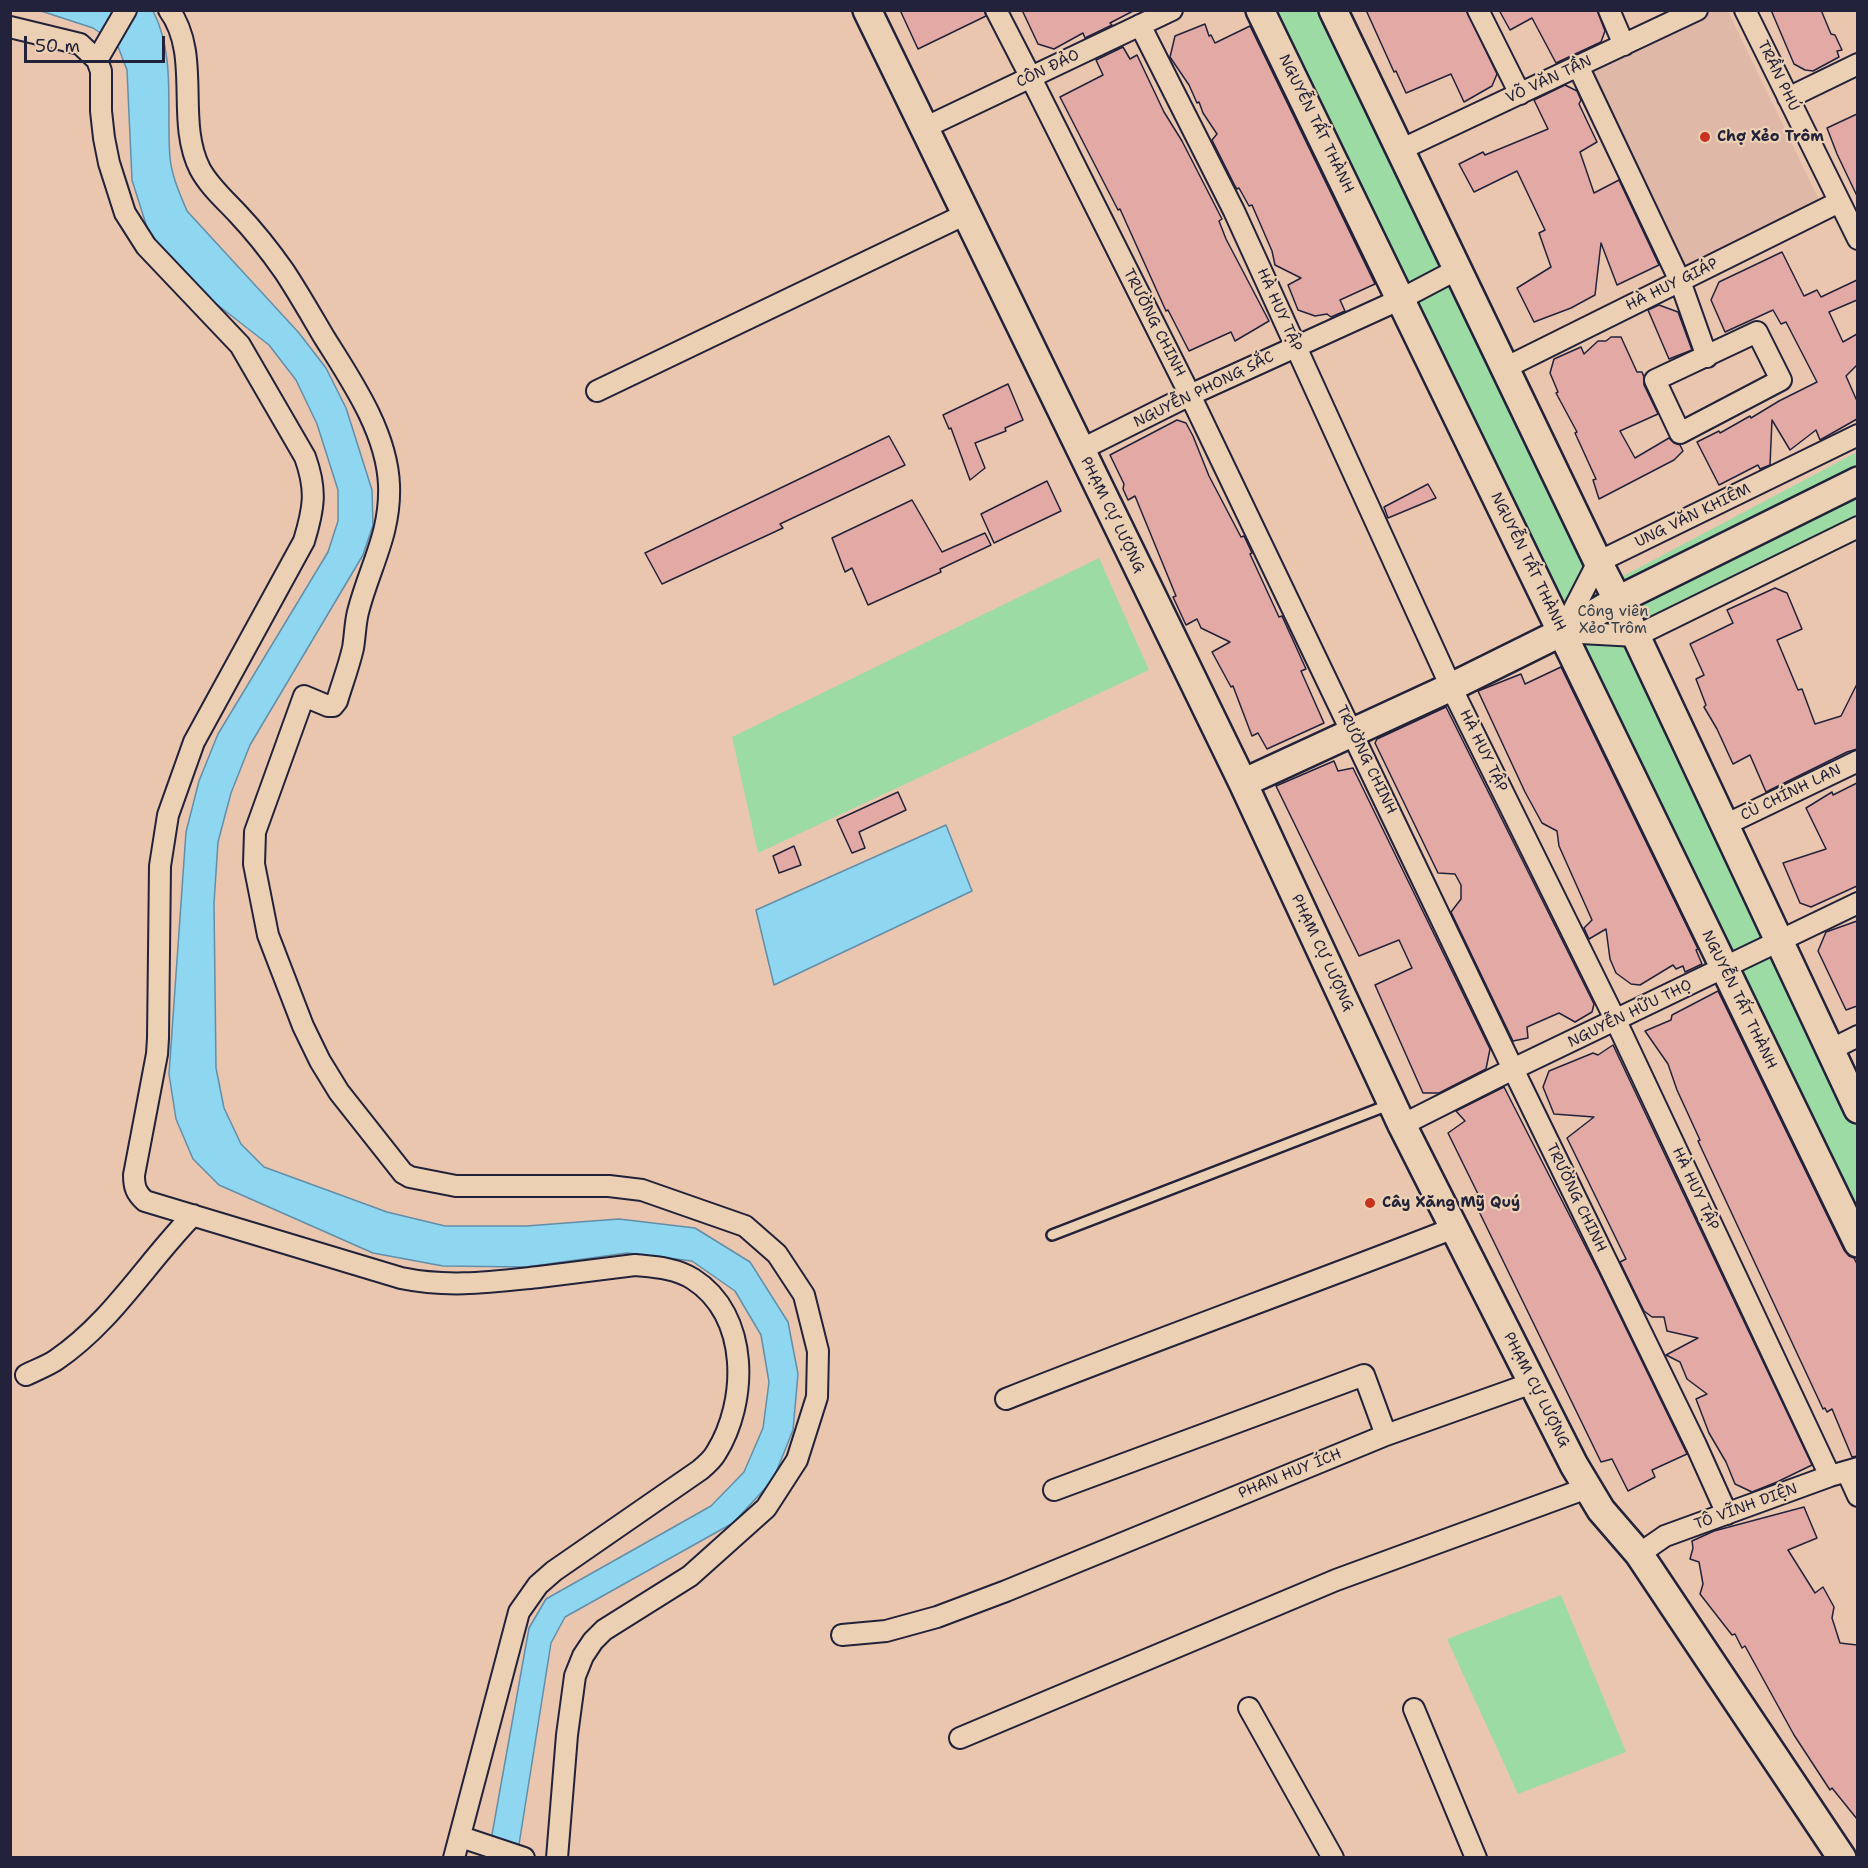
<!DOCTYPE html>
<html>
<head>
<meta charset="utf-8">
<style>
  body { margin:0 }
  #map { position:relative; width:1868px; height:1868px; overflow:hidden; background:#eac6af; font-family:"Shantell Sans",sans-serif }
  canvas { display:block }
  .frame { position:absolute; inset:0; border:12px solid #22223b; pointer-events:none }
  .scale { position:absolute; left:24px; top:36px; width:141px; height:27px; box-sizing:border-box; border:3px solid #22223b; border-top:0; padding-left:8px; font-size:18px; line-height:21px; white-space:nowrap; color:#22223b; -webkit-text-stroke:4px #ecd0b3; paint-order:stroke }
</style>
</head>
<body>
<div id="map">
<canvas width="1868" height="1868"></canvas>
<div class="frame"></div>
<div class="scale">50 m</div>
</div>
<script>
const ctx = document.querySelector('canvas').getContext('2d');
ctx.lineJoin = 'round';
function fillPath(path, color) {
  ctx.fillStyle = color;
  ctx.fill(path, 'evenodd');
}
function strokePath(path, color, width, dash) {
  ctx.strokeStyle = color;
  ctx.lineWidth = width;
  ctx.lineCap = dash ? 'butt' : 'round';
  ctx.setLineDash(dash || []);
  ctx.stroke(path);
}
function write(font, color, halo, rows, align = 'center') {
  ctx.font = font + ' "Shantell Sans",sans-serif';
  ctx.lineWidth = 4.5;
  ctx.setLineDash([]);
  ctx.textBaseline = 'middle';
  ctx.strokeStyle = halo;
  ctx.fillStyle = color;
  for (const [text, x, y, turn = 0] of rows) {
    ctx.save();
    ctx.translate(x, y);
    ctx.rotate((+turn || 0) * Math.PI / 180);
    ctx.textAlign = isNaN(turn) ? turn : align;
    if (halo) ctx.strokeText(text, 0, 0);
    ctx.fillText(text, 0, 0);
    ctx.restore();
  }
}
fillPath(new Path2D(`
  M1711,11H1728L1821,204L1685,270L1589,70Z`), '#e0b8a7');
fillPath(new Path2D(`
  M1274,11H1341L1616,580L1857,452V526L1646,642L1857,1081V1220Z
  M1099,558L1149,670L758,853L732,737Z
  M1561,1595L1626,1752L1518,1794L1447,1639Z`), '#9cdba3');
const water = new Path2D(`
  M41,11H153C176,55 166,109 170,158C172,177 180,194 187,211L299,333L326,368L346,408L372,490L373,525L363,555L250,745L231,793L218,842L214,903L216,1068L224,1108L241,1144L264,1167L387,1212L445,1226H526L619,1219L695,1228L750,1262L788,1322L798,1374L793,1430L773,1480L733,1523L565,1617L551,1643L517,1857H488L529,1628L546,1599L711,1506L744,1472L763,1428L769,1382L761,1335L735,1291L692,1261L627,1253L526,1267L443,1266L373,1253L219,1185L193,1159L176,1119L169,1074L186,832L199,781L218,734L328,552L338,521V490L317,424L296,380L269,345L192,285L150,237L132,180L127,70L117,44L93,28Z
  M946,825L972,891L774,985L756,910Z`);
fillPath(water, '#8fd6f1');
strokePath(water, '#638ea8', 1.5);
const building = new Path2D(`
  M900,10H984L986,16L918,49Z
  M1022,10H1135L1110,23L1112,25L1085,38L1083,33L1054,49L1038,44Z
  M1366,10H1466L1497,74L1492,86L1464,102L1451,74L1406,93L1396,71L1394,72Z
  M1499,10H1597L1605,31L1601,42L1556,63L1532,18L1510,30Z
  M1771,10H1821L1831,34L1835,35L1842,50L1837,51L1839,57L1813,71L1805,70L1794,64Z
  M1205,24L1209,36L1211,35L1215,43L1250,26L1375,284L1340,300L1345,311L1331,317L1327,314L1315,316L1298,310L1288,285L1301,278L1275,265L1272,251L1252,205L1249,206L1239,188L1237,189L1235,186L1212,140L1217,134L1203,113L1199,102L1197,103L1189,85L1170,57L1175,36Z
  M1123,47L1130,59L1137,55L1164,112L1182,141L1222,219L1219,221L1226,239L1269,321L1235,341L1231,332L1189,351L1168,310L1166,311L1120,209L1118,210L1060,97L1103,75L1096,60Z
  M1565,85L1577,91L1581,100L1579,104L1597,142L1580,152L1594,193L1619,180L1659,265L1617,285L1601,243L1595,295L1571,308L1534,322L1517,288L1551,267L1539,233L1545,230L1517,171L1474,192L1459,164L1483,152L1485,155L1548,129L1534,100Z
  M1857,114V196L1837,154L1827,128Z
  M1782,252L1804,296L1817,290L1821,297L1857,280V300L1829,312L1843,342L1857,334V365L1846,376L1857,401V419L1820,440L1816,430L1790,450L1772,420L1770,465L1760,469L1758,465L1719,485L1697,442L1719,431L1720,433L1750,416L1751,418L1779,401L1817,382L1786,322L1781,324L1773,310L1725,332L1711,300L1719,282Z
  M1659,305L1678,312L1692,350L1669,359L1648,310Z
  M1611,337H1621L1637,372H1642L1644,377V385L1658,414L1620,431L1635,458L1669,438L1674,443L1680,445L1683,451L1674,460L1599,499L1593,480L1596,479L1575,433L1577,432L1556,393L1558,392L1550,373L1554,359L1581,347L1584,354L1598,341H1606Z
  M1008,384L1023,420L1005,428L1006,431L975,443L985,468L970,480L951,428L949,429L943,415Z
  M1177,420L1186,423L1193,436L1209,476L1241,537L1244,536L1252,553L1250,554L1279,617L1282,616L1306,669L1301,671L1324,723L1267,749L1258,733L1252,736L1233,686L1231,687L1212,652L1230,642L1201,628L1197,619L1186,625L1173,597L1176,596L1135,496L1128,500L1123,489L1124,484L1110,455Z
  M889,436L905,465L780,524L783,528L662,584L645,553Z
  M1047,481L1061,511L994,543L981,514Z
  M1428,484L1436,498L1388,518L1384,507Z
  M912,500L942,552L985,533L991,545L940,569L941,572L868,605L852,568L845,572L832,538Z
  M1775,588L1787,593L1802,629L1777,640L1798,690L1802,689L1815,724L1841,716L1857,684V749L1847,752L1766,792L1750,755L1733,764L1717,729L1704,707L1706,705L1696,679L1704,675L1690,644L1733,623L1727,610Z
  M1561,667L1698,949L1696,950L1702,964L1685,972L1683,966L1676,969L1673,965L1640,985L1631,984L1616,973L1610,959L1606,929L1589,939L1584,928L1592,920L1559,846L1557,831L1542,823L1525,792L1478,691L1521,674L1525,684Z
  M1446,707L1594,1004L1592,1012L1575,1022L1559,1013L1527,1027L1528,1038L1513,1041L1451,912L1461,899V885L1455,874L1438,873L1375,743L1377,739Z
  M1334,761L1338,771L1353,768L1490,1049L1486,1069L1439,1093H1423L1375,985L1412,968L1399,940L1359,956L1276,786Z
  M1857,783V886L1811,907L1800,903L1783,863L1826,849L1806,808L1832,792L1833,795Z
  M898,792L906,810L859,832L865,848L852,853L837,820Z
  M794,846L801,865L779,873L773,856Z
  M1857,921V1006L1846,1010L1818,951L1826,932Z
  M1718,991L1844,1250L1849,1256L1854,1258L1857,1264V1456L1852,1457L1832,1409L1827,1412L1825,1408L1823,1409L1698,1141L1700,1140L1677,1090L1668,1064L1645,1031L1671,1020L1672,1015Z
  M1613,1045L1812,1465L1777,1482L1752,1492L1735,1484L1726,1462L1709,1433L1696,1399L1707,1394L1687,1379L1680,1362L1666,1355L1698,1338L1667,1331L1664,1317H1652L1644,1311L1620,1262L1626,1259L1567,1138L1594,1117L1554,1114L1543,1087L1549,1071L1593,1053L1598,1055Z
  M1504,1087L1600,1275L1687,1454L1652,1470L1655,1477L1628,1491L1612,1459L1601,1462L1472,1197L1478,1194L1448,1133L1465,1121L1456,1111Z
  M1804,1507L1817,1538L1788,1550L1815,1593L1823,1587L1834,1607L1832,1618L1840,1643L1857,1645V1819L1832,1788L1830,1790L1794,1735L1745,1646L1742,1648L1735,1634L1732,1635L1700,1594L1703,1584L1699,1562L1690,1559L1693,1548L1692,1541L1714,1531Z`);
fillPath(building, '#e3aaa5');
strokePath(building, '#22223b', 1.5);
const lane = new Path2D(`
  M1052,1235L1391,1104`);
const street = new Path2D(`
  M169,10C202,55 175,120 200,169C209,186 225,200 238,214C255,232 270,251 284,271C298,292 311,315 324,337C351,380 387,432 389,485C391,534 369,568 358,612C355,624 355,637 353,648C349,666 342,684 337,701L333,706H328L304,696L255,832L254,864L268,935L303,1026L320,1061L339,1092L403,1173L410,1177L456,1186H609L642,1190L745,1226L777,1254L804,1295L818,1351L817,1397L797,1460L766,1508L690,1576L604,1630L593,1641L583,1656L575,1676L567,1735L557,1858
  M996,10L1031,78L1190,395L1513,1069L1696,1445L1727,1514
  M1478,10L1520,94
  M1609,10L1624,45
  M1745,10L1858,239
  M1140,25L1234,211L1451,687L1616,1021L1830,1476
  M10,27L80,44L97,60L101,71V111L104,138L109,163L125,213L146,246L240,345L305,457C317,490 314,508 304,541L194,742L168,815L160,866L158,1038L157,1054L134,1175C134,1187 136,1193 145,1201L401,1278C449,1288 491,1282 539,1277C571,1273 603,1269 635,1265C655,1267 676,1268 693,1279C750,1315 748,1402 716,1453C712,1460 706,1465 700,1470L554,1571L538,1585L519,1612L454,1858
  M97,60L126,10
  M1578,66L1680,281L1707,357
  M1788,98L1858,64
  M924,128L1172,10
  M1400,150L1697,10
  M1757,332L1781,380L1680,433L1655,380Z
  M1505,368L1839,202
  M597,391L966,214
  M1858,435L1598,562L1562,632L1636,636L1858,527
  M1080,450L1190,395L1401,299L1458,269
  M1725,825L1858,761
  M1830,1050L1858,1036
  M1402,1125L1513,1069L1858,903
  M26,1375C36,1370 47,1366 56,1360C112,1322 146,1263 193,1215
  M1006,1399C1155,1340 1305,1286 1454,1228
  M1847,1472L1858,1496
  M1054,1490L1364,1375L1386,1435
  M1639,1554L1665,1536L1830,1476L1858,1468
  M842,1635L886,1631L937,1617L1006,1591L1386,1435L1532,1383
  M1249,1708L1333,1858
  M1414,1709L1476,1858
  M960,1738L1336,1580L1587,1488
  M461,1837L524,1858`);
const secondary = new Path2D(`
  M867,10L1243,783L1402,1125L1574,1465L1601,1510L1639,1554L1842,1858
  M1260,10L1858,1243
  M1333,10L1598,562L1636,636L1858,1109
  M1243,783L1451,687L1562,632L1618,600L1858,481`);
strokePath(lane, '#22223b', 14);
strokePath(street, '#22223b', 24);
strokePath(secondary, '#22223b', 32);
strokePath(lane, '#ecd0b3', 9);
strokePath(street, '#ecd0b3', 20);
strokePath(secondary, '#ecd0b3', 27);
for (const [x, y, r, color] of [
  [1705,137,6,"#c8321e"],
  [1370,1203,6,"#c8321e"]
]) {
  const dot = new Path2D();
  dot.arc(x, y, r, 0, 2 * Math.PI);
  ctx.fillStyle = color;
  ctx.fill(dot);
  strokePath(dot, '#ecd0b3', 2);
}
write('15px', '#22223b', '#ecd0b3', [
  ["CÔN ĐẢO",1048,69,-26],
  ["TRẦN PHÚ",1778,76,64],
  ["VÕ VĂN TẦN",1549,80,-25],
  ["NGUYỄN TẤT THÀNH",1316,124,64],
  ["HÀ HUY GIÁP",1672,285,-26],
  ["HÀ HUY TẬP",1279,310,66],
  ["TRƯỜNG CHINH",1154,323,63],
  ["NGUYỄN PHONG SẮC",1204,390,-26],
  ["PHẠM CỰ LƯỢNG",1112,515,64],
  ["UNG VĂN KHIÊM",1693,516,-26],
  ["NGUYỄN TẤT THÀNH",1528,562,64],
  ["HÀ HUY TẬP",1483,751,64],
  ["TRƯỜNG CHINH",1366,760,64],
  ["CÙ CHÍNH LAN",1791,793,-26],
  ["PHẠM CỰ LƯỢNG",1322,953,65],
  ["NGUYỄN TẤT THÀNH",1739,1000,64],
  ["NGUYỄN HỮU THỌ",1630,1014,-26],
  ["HÀ HUY TẬP",1695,1189,65],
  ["TRƯỜNG CHINH",1576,1198,64],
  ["PHẠM CỰ LƯỢNG",1536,1390,63],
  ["PHAN HUY ÍCH",1290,1474,-22],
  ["TÔ VĨNH DIỆN",1746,1507,-20]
]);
write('bold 15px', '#22223b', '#ecd0b3', [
  ["Chợ Xẻo Trôm",1717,137],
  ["Cây Xăng Mỹ Quý",1382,1203]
], 'left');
write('15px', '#343e4b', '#ecd0b3', [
  ["Công viên",1613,612],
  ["Xẻo Trôm",1613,629]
]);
</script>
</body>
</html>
